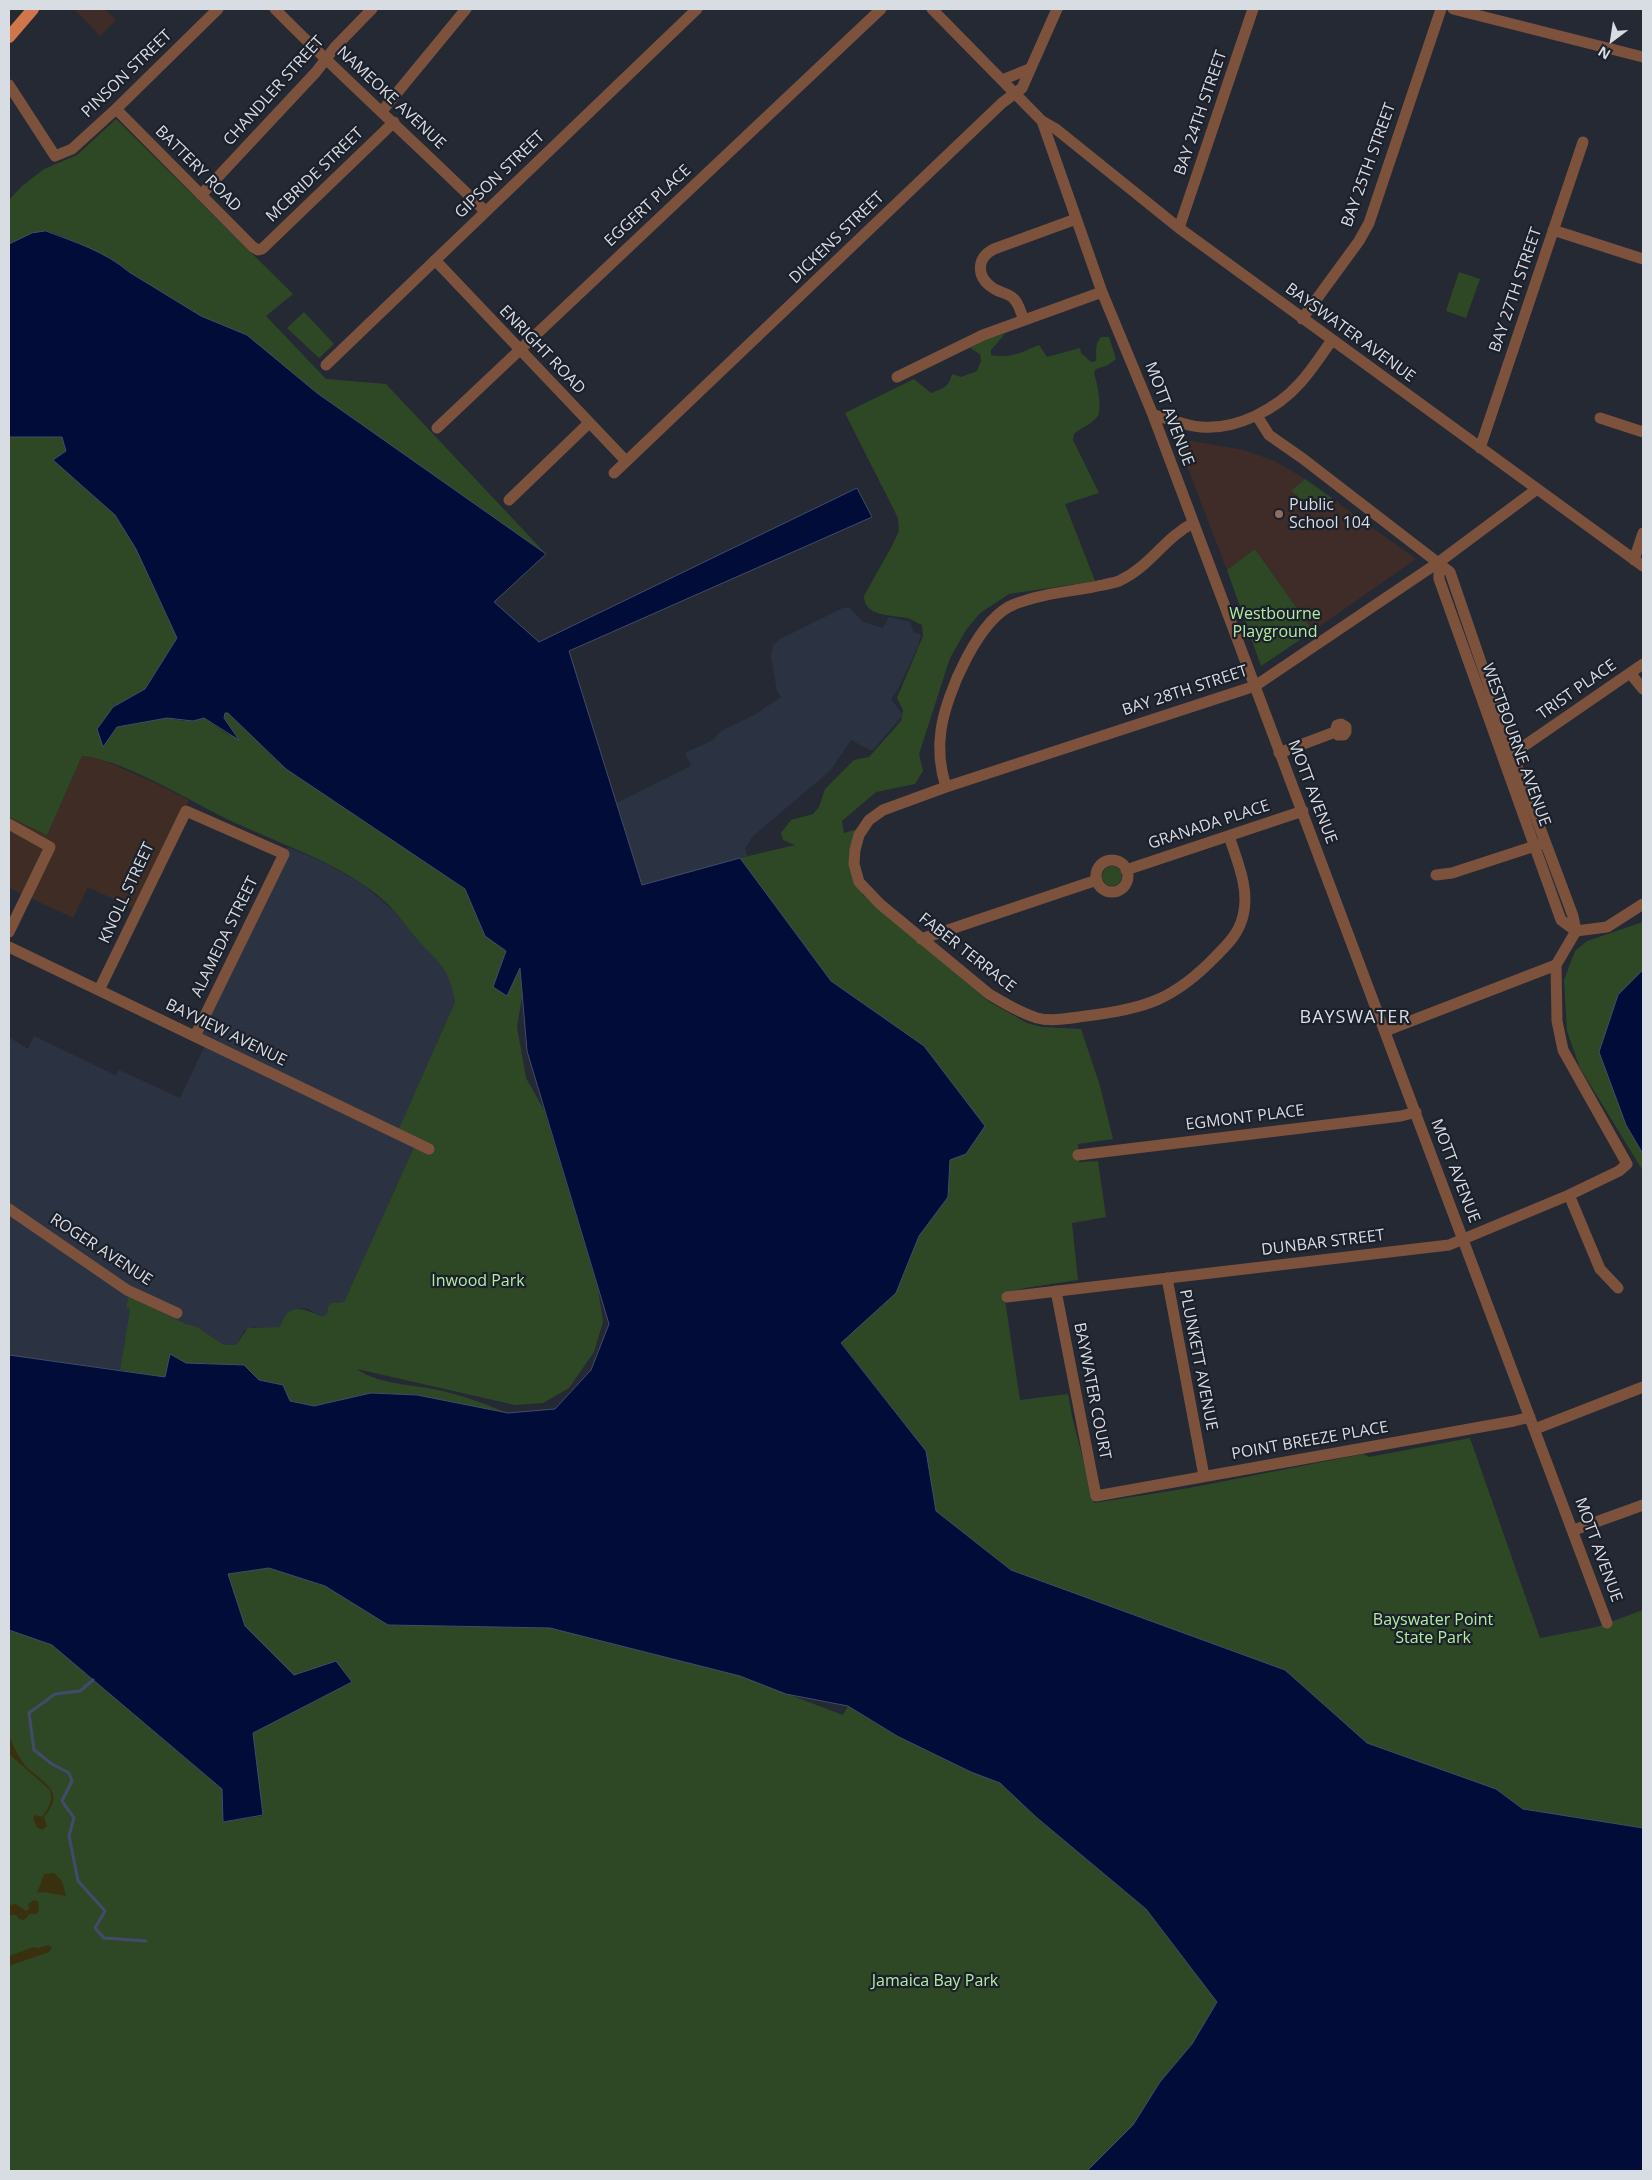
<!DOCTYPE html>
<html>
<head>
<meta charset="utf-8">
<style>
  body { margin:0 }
  #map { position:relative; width:1652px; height:2180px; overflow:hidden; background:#242934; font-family:"Open Sans",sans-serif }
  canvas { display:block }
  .frame { position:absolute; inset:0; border:10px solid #d8dce3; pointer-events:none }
  .north { position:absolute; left:1587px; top:15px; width:50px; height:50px; -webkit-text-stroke:4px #1b202a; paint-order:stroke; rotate:211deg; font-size:14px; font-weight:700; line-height:20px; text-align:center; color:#d8dce3 }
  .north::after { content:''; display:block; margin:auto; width:18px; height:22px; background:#d8dce3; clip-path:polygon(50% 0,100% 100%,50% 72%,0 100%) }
</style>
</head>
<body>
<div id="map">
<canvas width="1652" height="2180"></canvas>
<div class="frame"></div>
<div class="north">N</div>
</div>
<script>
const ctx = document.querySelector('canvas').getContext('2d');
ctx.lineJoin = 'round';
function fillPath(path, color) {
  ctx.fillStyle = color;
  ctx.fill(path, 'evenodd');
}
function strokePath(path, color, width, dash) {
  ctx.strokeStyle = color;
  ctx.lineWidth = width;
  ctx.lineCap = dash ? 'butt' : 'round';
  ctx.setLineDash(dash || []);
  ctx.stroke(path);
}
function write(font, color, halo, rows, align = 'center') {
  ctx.font = font + ' "Open Sans",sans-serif';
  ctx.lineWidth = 4.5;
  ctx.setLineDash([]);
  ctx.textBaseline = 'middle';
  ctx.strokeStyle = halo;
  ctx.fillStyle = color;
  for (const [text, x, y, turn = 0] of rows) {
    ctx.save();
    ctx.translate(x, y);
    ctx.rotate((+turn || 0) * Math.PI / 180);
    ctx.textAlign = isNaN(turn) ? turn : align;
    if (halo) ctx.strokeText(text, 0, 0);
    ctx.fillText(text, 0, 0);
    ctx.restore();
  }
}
fillPath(new Path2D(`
  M82,756L96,757L151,781L189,800L136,910L88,887L73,918L9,888V817L47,834Z`), '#3e2c25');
fillPath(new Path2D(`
  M843,608H850L863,622L883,628L889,617L910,622L914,633L921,634L918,646L899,687L891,699L903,715L872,751L851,740L830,771L753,836L745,848L747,856L642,885L617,803L691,766L685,753L713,740L721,731L754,715L781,697L777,691L771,656L773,645L780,639Z
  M288,847L323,862L361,883L394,911L414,936L444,967L452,982L455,1002L396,1135L415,1145L344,1302H337L327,1315L321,1316L308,1309L300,1308L290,1311L283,1318L280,1327L261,1328L254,1327L244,1331L236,1345L231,1346L224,1345L203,1331L127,1306L130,1309L120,1370L9,1355V1037L28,1049L34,1036L115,1075L119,1070L180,1098L207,1041L197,1036Z`), '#2b3343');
fillPath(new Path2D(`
  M74,9H105L116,20L100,36Z
  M1176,438L1244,450L1275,461L1305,479L1416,559L1313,631L1255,549L1227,570Z`), '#3f2b28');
fillPath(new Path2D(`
  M116,119L293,294L266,316L326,379L386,384L546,554L496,599L136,304C134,295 134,277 128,271C119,262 57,231 45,231C34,232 20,240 9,244V200L21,187L44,169L77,155Z
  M1459,272L1480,279L1466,318L1446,311Z
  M304,312L334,344L319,358L287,328Z
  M1005,334L991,350V355C1010,359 1022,352 1039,345L1047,357L1080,348L1081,353L1091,362L1096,361C1097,351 1094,345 1101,337H1109L1116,359L1108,365L1096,369L1094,373C1097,382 1103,410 1097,417C1092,424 1081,428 1074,434L1073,440L1099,493L1065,504L1095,581L1009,594L980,613L966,630L950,658L919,754L923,771L915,784L876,792L842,821L844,833L858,829V887L863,895L988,1001L1027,1023L1042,1027L1081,1029L1100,1086L1113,1139L1078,1144L1079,1162L1098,1161L1106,1217L1072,1223L1078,1280L1025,1288L1004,1293L1020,1400L1068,1394L1072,1416L1094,1503L1189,1488L1363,1454L1369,1457L1470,1438L1540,1638L1597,1627L1643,1610V1828L1523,1809L1496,1789L1367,1743L1285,1670L1011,1570L936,1511L926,1451L841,1342L896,1293L919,1236L948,1197L950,1159L924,1046L831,981L740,858L795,845L783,840L781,833L791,820L813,814L819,807L825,789L854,760L869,757L901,721L903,710L897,698L923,636L922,625C917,623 912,619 907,618C892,615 864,617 864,596L893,544L899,531L898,518L845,413L914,379L931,393C942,389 949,387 952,374L961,377L977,371L981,361L980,354L970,348L987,338Z
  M9,437H62L66,451L53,460L115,515L136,549L177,638L145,689L113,707L103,746L117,727L167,718L183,721L204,718L227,734L238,738L224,718L225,713H228L286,769L465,889L485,936L506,951L520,967L522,997L517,1027L526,1078L544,1110L598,1289L603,1322L594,1352L569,1388L543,1403L515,1405L357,1369C379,1385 412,1384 438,1390C462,1395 485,1404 508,1413L417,1395L371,1393L314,1406L290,1401L283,1385L259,1380L243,1365L186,1363L170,1354L165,1377L120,1370L130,1309L126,1307L129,1296L185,1324L197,1327L224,1345H236L248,1328L280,1327C288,1301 303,1309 321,1316L327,1315L328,1307L331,1303L344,1302L415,1145L396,1135L455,1002C449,965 438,963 415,937C408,929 402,920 396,913C387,902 373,891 361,883C317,854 264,838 217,814C184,797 118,758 82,756L47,835L9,817Z
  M1305,479L1332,498L1313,511L1303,507L1297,495L1291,491Z
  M1255,549L1313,631L1261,666L1227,570Z
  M1102 876a10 10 0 1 1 20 0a10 10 0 1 1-20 0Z
  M1643,922V970L1618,995L1626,1125L1643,1154V1171L1580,1068L1567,1031L1564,980L1575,951L1587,941Z
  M268,1568L325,1586L388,1625L550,1628L740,1676L843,1715L848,1706L897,1736L971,1772L1000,1783L1036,1817L1146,1909L1217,2002L1192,2044L1160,2082L1133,2125L1087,2171H9V1630L52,1645L222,1789L223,1822L263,1816L253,1733L352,1682L336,1661L295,1676L245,1626L228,1574Z`), '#2e4826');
fillPath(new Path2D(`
  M9,1736C13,1745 18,1756 24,1764C39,1782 69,1789 44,1817L47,1826L42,1830L37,1827L33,1818L35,1815L42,1817C49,1808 53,1801 50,1790L9,1754Z
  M54,1873L62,1881L66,1896L43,1892L37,1893L44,1874Z
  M34,1900L38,1901L39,1911L36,1914H30L24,1920L19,1919L16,1915H9V1905L16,1904L26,1911L29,1909L28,1904Z
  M49,1945L52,1948L49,1952L9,1966V1956L33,1947L38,1948Z`), '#393010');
const water = new Path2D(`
  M46,231C75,242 106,252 129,272L201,316L247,335L317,393L546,554L494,602L539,642L857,488L872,517L569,651L642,885L740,858L831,981L924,1046L985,1126L966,1154L950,1160L948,1197L919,1236L896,1293L841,1343L926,1451L936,1511L1011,1570L1285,1670L1367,1743L1496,1789L1523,1809L1643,1828V2171H1087L1133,2125L1160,2082L1192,2044L1217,2002L1146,1909L1036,1817L1000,1783L971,1772L897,1736L848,1706L786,1694L740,1676L550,1628L388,1625L325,1586L269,1568L228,1574L245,1626L294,1675L336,1661L352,1682L253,1733L263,1815L223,1822L222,1789L52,1645L9,1630V1355L165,1377L170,1354L186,1363L244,1365L259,1380L283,1385L290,1401L314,1406L371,1393L417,1395L508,1413L555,1409L591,1370L609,1324L527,1051L520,968L507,996L493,987L506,951L485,936L465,889L286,769L228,713H225L224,718L239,740L204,718L193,721L167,718L117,727L103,747L97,729L113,707L145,689L177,638L136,549L115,515L53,460L66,451L62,437H9V244L32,233Z
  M1643,970V1154L1626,1125L1599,1052L1618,995Z`);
fillPath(water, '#010d38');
strokePath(water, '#424b6b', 1);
strokePath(new Path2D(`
  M93,1680L80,1691L55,1694L29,1713L34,1750L52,1764L69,1773L72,1781L62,1801L74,1818L69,1836L78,1881L105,1911L95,1928L104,1938L146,1941`), '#424b6b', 3);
strokePath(new Path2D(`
  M275,9C343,78 416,143 485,211
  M932,9L1042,121L1102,292L1153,415L1607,1623
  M1453,9L1643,57
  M1002,80L1029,69
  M9,85L55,156L72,149L116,109L218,9
  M116,109L253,247L258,250L262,249L394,122
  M382,111L466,9
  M1042,121L1056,129L1179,228L1643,566
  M201,195L316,72L335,47L372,9
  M1179,228L1253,9
  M1553,230L1643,259
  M435,260L626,461
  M1302,319L1359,241L1369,223L1441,9
  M1024,320C1021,313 1019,304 1014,299C1009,293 1000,293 993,288C976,277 976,258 994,249L1076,219
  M326,365L697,9
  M897,377L983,335L1102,292
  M1153,415C1169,418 1185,426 1201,427C1237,430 1277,409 1300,383C1312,370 1322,354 1332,340
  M1600,418L1643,432
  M437,428L881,9
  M1480,448L1583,142
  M614,473L1002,103L1022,88L1057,9
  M509,500L589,423
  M1634,560L1643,533
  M1439,562V579L1561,920L1576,931
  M1630,673L1643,689
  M1279,753L1335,732L1338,735H1344L1346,732V727L1341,724L1337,725L1335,732
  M1505,755L1524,746L1643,664
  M946,787C940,768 938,750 941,730C946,694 979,617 1015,604C1040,594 1067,592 1093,587C1101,585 1111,584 1119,581C1150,567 1163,539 1193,523
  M9,824L50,847L9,932
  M1229,836C1237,861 1250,889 1243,916C1239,933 1228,944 1216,956C1174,1000 1144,1009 1086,1016C1070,1018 1052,1022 1037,1018C1020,1013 1004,1003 989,994L880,904L859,882L854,864L855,850L859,835L869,820L883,810L946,787L1255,686L1439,562L1537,489
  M1096 876a16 16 0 1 1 32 0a16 16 0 1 1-32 0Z
  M1126,870L1303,811
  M1436,875L1452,873L1541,844
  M1576,931L1607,927L1643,904
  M921,939L1097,880
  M9,947L429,1149
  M99,990L186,811L284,854L195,1036
  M1385,1031L1556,965
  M1078,1155L1401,1116L1416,1112
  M1569,1195L1600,1269L1618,1288
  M9,1209L127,1290L177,1313
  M1167,1278L1204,1476
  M1056,1291L1096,1496L1514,1421L1530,1417
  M1007,1297L1449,1245L1569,1195L1619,1171L1627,1164L1563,1050L1557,1021L1556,965L1576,931L1573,916L1512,753L1450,572L1302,458L1269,435L1257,416
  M1535,1429L1643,1387
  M1574,1530L1643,1505`), '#7d523d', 11);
strokePath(new Path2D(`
  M9,37L33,9`), '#cf774b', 12);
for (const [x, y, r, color] of [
  [1279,514,5,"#8d6e63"]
]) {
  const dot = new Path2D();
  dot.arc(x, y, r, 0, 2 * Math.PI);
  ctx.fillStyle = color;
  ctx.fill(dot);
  strokePath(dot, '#1b202a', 2);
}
write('16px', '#d8dce3', '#1b202a', [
  ["PINSON STREET",127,74,-44],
  ["CHANDLER STREET",274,91,-48],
  ["NAMEOKE AVENUE",391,98,43],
  ["BAY 24TH STREET",1201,113,-71],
  ["BAY 25TH STREET",1369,165,-70],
  ["BATTERY ROAD",198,169,45],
  ["MCBRIDE STREET",315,175,-44],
  ["GIPSON STREET",500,175,-44],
  ["EGGERT PLACE",648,206,-43],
  ["DICKENS STREET",837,238,-44],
  ["BAY 27TH STREET",1516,290,-71],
  ["BAYSWATER AVENUE",1350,333,36],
  ["ENRIGHT ROAD",542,350,46],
  ["MOTT AVENUE",1169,414,69],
  ["TRIST PLACE",1577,690,-35],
  ["BAY 28TH STREET",1185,691,-18],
  ["WESTBOURNE AVENUE",1516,745,70],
  ["MOTT AVENUE",1312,792,69],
  ["GRANADA PLACE",1209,825,-18],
  ["KNOLL STREET",127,893,-65],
  ["ALAMEDA STREET",225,937,-64],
  ["FABER TERRACE",967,953,38],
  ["BAYVIEW AVENUE",226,1033,26],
  ["EGMONT PLACE",1245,1118,-7],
  ["MOTT AVENUE",1455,1171,69],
  ["DUNBAR STREET",1323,1243,-7],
  ["ROGER AVENUE",101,1250,33],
  ["PLUNKETT AVENUE",1198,1360,79],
  ["BAYWATER COURT",1092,1391,79],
  ["POINT BREEZE PLACE",1310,1441,-10],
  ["MOTT AVENUE",1598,1550,70]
]);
write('16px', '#d8dce3', '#1b202a', [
  ["Public",1289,505],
  ["School 104",1289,523]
], 'left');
write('16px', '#b3eda2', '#1b202a', [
  ["Westbourne",1275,614],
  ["Playground",1275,632],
  ["Inwood Park",478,1281],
  ["Bayswater Point",1433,1620],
  ["State Park",1433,1638],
  ["Jamaica Bay Park",935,1981]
]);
ctx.letterSpacing = '1px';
write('18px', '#d8dce3', '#1b202a', [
  ["BAYSWATER",1355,1018]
]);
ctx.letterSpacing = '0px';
</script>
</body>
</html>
